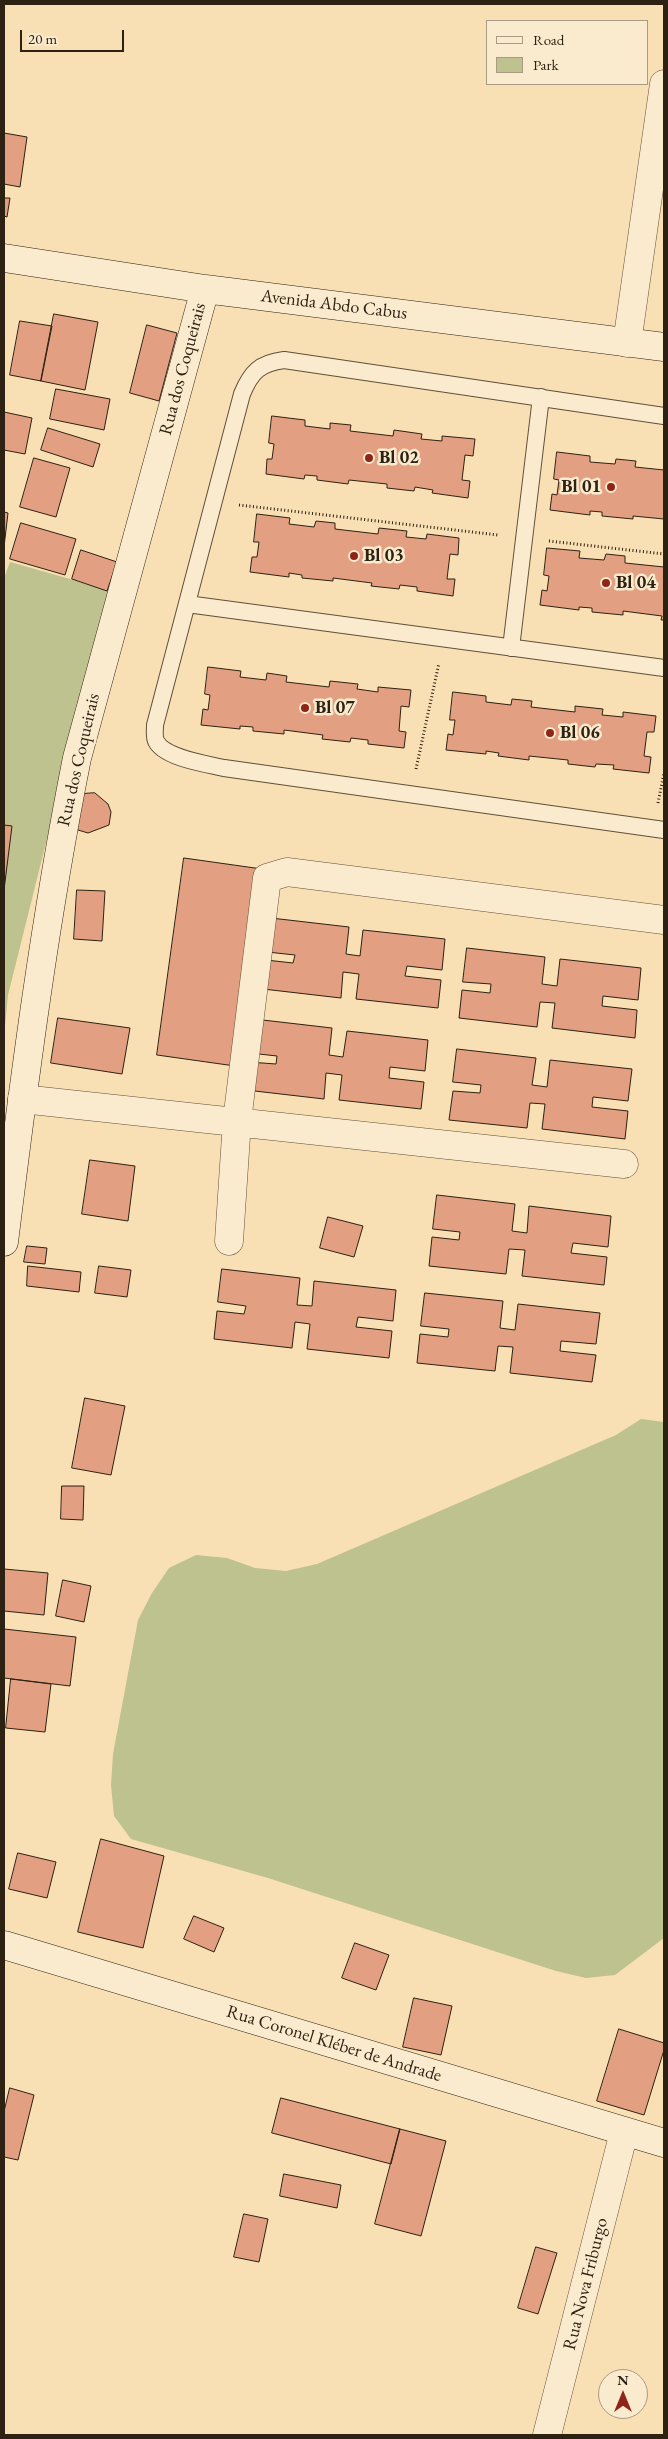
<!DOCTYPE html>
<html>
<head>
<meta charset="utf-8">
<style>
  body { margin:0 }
  #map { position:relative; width:668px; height:2439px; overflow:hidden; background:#f8dfb4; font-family:"EB Garamond",serif }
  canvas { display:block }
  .frame { position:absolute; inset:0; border:5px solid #2d2112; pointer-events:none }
  .legend { position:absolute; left:486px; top:20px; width:162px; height:65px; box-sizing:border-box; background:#faeace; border:1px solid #a89a83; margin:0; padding:6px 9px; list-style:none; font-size:15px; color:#2d2112 }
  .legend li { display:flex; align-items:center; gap:10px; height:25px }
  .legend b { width:25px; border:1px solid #a89a83 }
  .north { position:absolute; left:598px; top:2369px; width:50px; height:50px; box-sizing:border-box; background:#faeace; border:1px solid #a89a83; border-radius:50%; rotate:0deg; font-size:14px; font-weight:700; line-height:20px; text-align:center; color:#2d2112 }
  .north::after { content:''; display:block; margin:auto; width:18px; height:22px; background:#8f2418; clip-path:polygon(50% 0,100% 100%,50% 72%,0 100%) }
  .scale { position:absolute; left:20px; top:30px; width:104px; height:22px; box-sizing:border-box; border:2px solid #2d2112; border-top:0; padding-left:6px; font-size:15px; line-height:18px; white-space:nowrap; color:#2d2112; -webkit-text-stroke:4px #faeace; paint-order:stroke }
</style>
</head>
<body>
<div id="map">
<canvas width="668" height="2439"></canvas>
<div class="frame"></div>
<ul class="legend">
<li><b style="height:6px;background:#faeace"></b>Road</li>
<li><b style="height:14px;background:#bdc28e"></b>Park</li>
</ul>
<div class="north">N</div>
<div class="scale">20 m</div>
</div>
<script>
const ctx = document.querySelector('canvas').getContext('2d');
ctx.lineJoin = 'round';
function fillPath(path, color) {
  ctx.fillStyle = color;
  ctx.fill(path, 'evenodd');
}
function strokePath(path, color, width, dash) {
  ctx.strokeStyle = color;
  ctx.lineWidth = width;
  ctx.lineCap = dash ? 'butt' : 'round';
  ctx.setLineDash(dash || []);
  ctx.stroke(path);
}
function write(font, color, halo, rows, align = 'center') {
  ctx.font = font + ' "EB Garamond",serif';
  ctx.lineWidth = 5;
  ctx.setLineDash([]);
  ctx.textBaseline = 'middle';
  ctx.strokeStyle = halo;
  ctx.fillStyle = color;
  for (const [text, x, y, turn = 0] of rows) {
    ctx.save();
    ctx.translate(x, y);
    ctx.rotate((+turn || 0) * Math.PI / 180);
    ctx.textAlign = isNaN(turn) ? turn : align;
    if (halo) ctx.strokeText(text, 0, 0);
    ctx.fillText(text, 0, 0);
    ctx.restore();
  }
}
fillPath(new Path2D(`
  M10,562L109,590L8,995L4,1037V578Z
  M641,1419L664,1422V1938L615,1975L586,1978L556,1971L268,1878L131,1839L114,1816L111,1785L113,1754L138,1620L152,1593L169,1568L196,1555L227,1558L255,1568L286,1571L317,1564L616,1435Z`), '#bdc28e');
const building = new Path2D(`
  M4,133L27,137L20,187L4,184Z
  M4,198H10L7,217L4,216Z
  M54,314L98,322L85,390L41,381Z
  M20,321L52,326L41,381L10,375Z
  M147,325L177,333L159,401L130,393Z
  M56,389L110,399L104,430L50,419Z
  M4,412L32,418L25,454L4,450Z
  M272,416L305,420V426L330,429V423L351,425L350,431L393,436L394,430L422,434L421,439L442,441V436L475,439L473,456L465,455L462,480L470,481L468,498L432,493L433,490L415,487L414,491L387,488V484L349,480L348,484L317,480V476L305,475L304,479L266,474L267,459H272L274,444L269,443Z
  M48,428L100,444L93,467L41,450Z
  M557,452L590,456V462L615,464L616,459L636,461L635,467L664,470V519L633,516V519L602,516V512L590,511V515L550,510L552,494L557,495L559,480L554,479Z
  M34,458L70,468L56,517L20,507Z
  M4,512L8,513L4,547Z
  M257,514L290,518L289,524L314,527L316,521L335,523V529L378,534L379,528L407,531L406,537L426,539L427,534L459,538L458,555L450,554L447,579H455L453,596L417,591V587L400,585L399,589L371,586L372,583L333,578V581L302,578V575L289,573V577L250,572L252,557H257L259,542H254Z
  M21,523L76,539L65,575L10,559Z
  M547,548L580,551L579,558L604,560L606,554L625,556V563L664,567V620H661L662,616L623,611V615L592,612V608L579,607V610L540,605L542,590L547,591L549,576L544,575Z
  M81,550L117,562L107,591L72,579Z
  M208,667L241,671L240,677L266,680L267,673L287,676L286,682L329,687L330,681L358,684L357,689L378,692V687L411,690L409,707L401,706L399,731L406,732L404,748L368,744V740L351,738L350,742L322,739L323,735L284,730V734L253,731V727L240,726V729L201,725L203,709L208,710L210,695L205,694Z
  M453,692L486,696V702L511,705L512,699L532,701L531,707L575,712V706L603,709L602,715L623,717V712L656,716L654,732H647L644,756L651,757L649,773L613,769L614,765L596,764L595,767L568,764V760L529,756V760L498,756L499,753L486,751V754L446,750L448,734L453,735L455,720H450Z
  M95,793L108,804L111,812L109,825L88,833L78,830L72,821L81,794Z
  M4,825L12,826L4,890Z
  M184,858L262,869L235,1066L157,1055Z
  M77,890L105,891L102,941L74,939Z
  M271,918L349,927L346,954L360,956L363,930L445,939L442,970L407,966L405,976L441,980L438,1008L356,999L359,974L343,972L341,998L263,989L266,960L293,963L295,955L267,952Z
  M467,948L545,957L542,984L557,986L560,959L641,968L638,1000L603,996L602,1006L637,1010L635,1038L552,1028L555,1003L540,1002L537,1027L459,1018L462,990L490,993L491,984L463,982Z
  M58,1018L130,1028L122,1074L51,1063Z
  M254,1019L332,1028L329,1055L343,1057L347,1031L428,1040L425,1071L390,1067L389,1078L424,1082L421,1109L339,1100L342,1075L326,1073L324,1099L246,1090L249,1062L276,1064L277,1056L250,1053Z
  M457,1049L536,1058L532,1085L547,1087L550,1060L632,1069L628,1101L593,1097L592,1107L628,1111L625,1139L542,1129L545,1104L530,1103L527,1128L449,1120L453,1091L480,1093L481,1085L453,1082Z
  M90,1160L135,1166L128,1221L82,1214Z
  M437,1195L515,1204L512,1231L527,1233L529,1206L611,1216L608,1247L573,1243L571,1253L607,1257L604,1285L522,1276L525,1250L509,1249L506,1274L429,1266L432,1237L459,1240L460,1232L433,1229Z
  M328,1217L363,1226L354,1257L320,1248Z
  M27,1246L47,1248L45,1264L24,1262Z
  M28,1266L81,1272L79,1292L27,1286Z
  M99,1266L131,1270L127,1297L95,1293Z
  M222,1269L300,1278L297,1305L312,1306L314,1281L396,1290L393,1321L358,1317L356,1327L392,1331L389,1358L307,1349L310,1324L295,1322L292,1348L214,1339L217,1311L244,1314L246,1306L218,1302Z
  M425,1293L503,1301L500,1328L515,1330L518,1304L600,1313L596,1344L561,1341L560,1351L596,1355L592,1382L510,1373L513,1347L498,1346L495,1371L417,1363L420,1334L448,1337L449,1329L421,1326Z
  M85,1398L125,1406L111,1475L72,1468Z
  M62,1486H84L83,1520L61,1519Z
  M4,1569L48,1573L44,1615L4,1611Z
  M63,1580L91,1586L84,1622L56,1616Z
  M4,1629L76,1637L70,1686L4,1678Z
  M11,1679L51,1684L45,1732L6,1728Z
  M101,1839L164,1856L143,1948L78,1932Z
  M18,1853L56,1862L47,1898L9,1889Z
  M194,1916L224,1928L214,1952L184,1939Z
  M355,1943L389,1955L376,1990L342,1978Z
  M414,1998L452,2006L441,2055L403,2047Z
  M619,2029L664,2043V2050L644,2115L597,2101Z
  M10,2088L34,2095L18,2160L4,2157V2112Z
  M281,2098L400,2129L391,2164L272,2133Z
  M400,2129L446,2141L421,2236L375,2224Z
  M284,2174L341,2185L337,2208L280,2196Z
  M244,2214L268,2219L259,2262L234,2257Z
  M536,2247L557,2253L538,2314L518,2308Z`);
fillPath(building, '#e29f82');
strokePath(building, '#2d2112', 1);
const lane = new Path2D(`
  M664,416L284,360C260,363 251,372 242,394L155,725C155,730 154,737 156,741C164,758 207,764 224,768L664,830
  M187,604L664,668
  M511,648L541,397`);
const street = new Path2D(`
  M627,343L664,84
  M22,1099L624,1164
  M229,1241L237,1121L267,878L287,872L664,920
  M547,2435L624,2132`);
const secondary = new Path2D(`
  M4,258L205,289L664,347
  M4,1242C24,1081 45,918 77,758L205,289
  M4,1945L664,2143`);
strokePath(lane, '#60503a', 18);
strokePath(street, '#60503a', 29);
strokePath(secondary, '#2d2112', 29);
strokePath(new Path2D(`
  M239,505L498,535
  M549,541L664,554
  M416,769L439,663
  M658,803L664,773`), '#2d2112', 3, [1, 2.5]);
strokePath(lane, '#faeace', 16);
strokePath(street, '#faeace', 28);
strokePath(secondary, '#faeace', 28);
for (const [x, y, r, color] of [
  [369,458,5,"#8f2418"],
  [611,487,5,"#8f2418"],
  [354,556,5,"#8f2418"],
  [606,583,5,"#8f2418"],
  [305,708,5,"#8f2418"],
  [550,733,5,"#8f2418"]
]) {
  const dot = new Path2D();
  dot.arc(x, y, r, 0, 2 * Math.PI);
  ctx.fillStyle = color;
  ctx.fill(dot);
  strokePath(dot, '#faeace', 2);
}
write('18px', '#2d2112', '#faeace', [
  ["Avenida Abdo Cabus",334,305,7],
  ["Rua dos Coqueirais",183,369,-75],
  ["Rua dos Coqueirais",79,760,-77],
  ["Rua Coronel Kléber de Andrade",334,2044,17],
  ["Rua Nova Friburgo",586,2284,-76]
]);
write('bold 18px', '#2d2112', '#faeace', [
  ["Bl 02",379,458],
  ["Bl 01",601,487,"right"],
  ["Bl 03",364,556],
  ["Bl 04",616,583],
  ["Bl 07",315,708],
  ["Bl 06",560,733]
], 'left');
</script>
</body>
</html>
